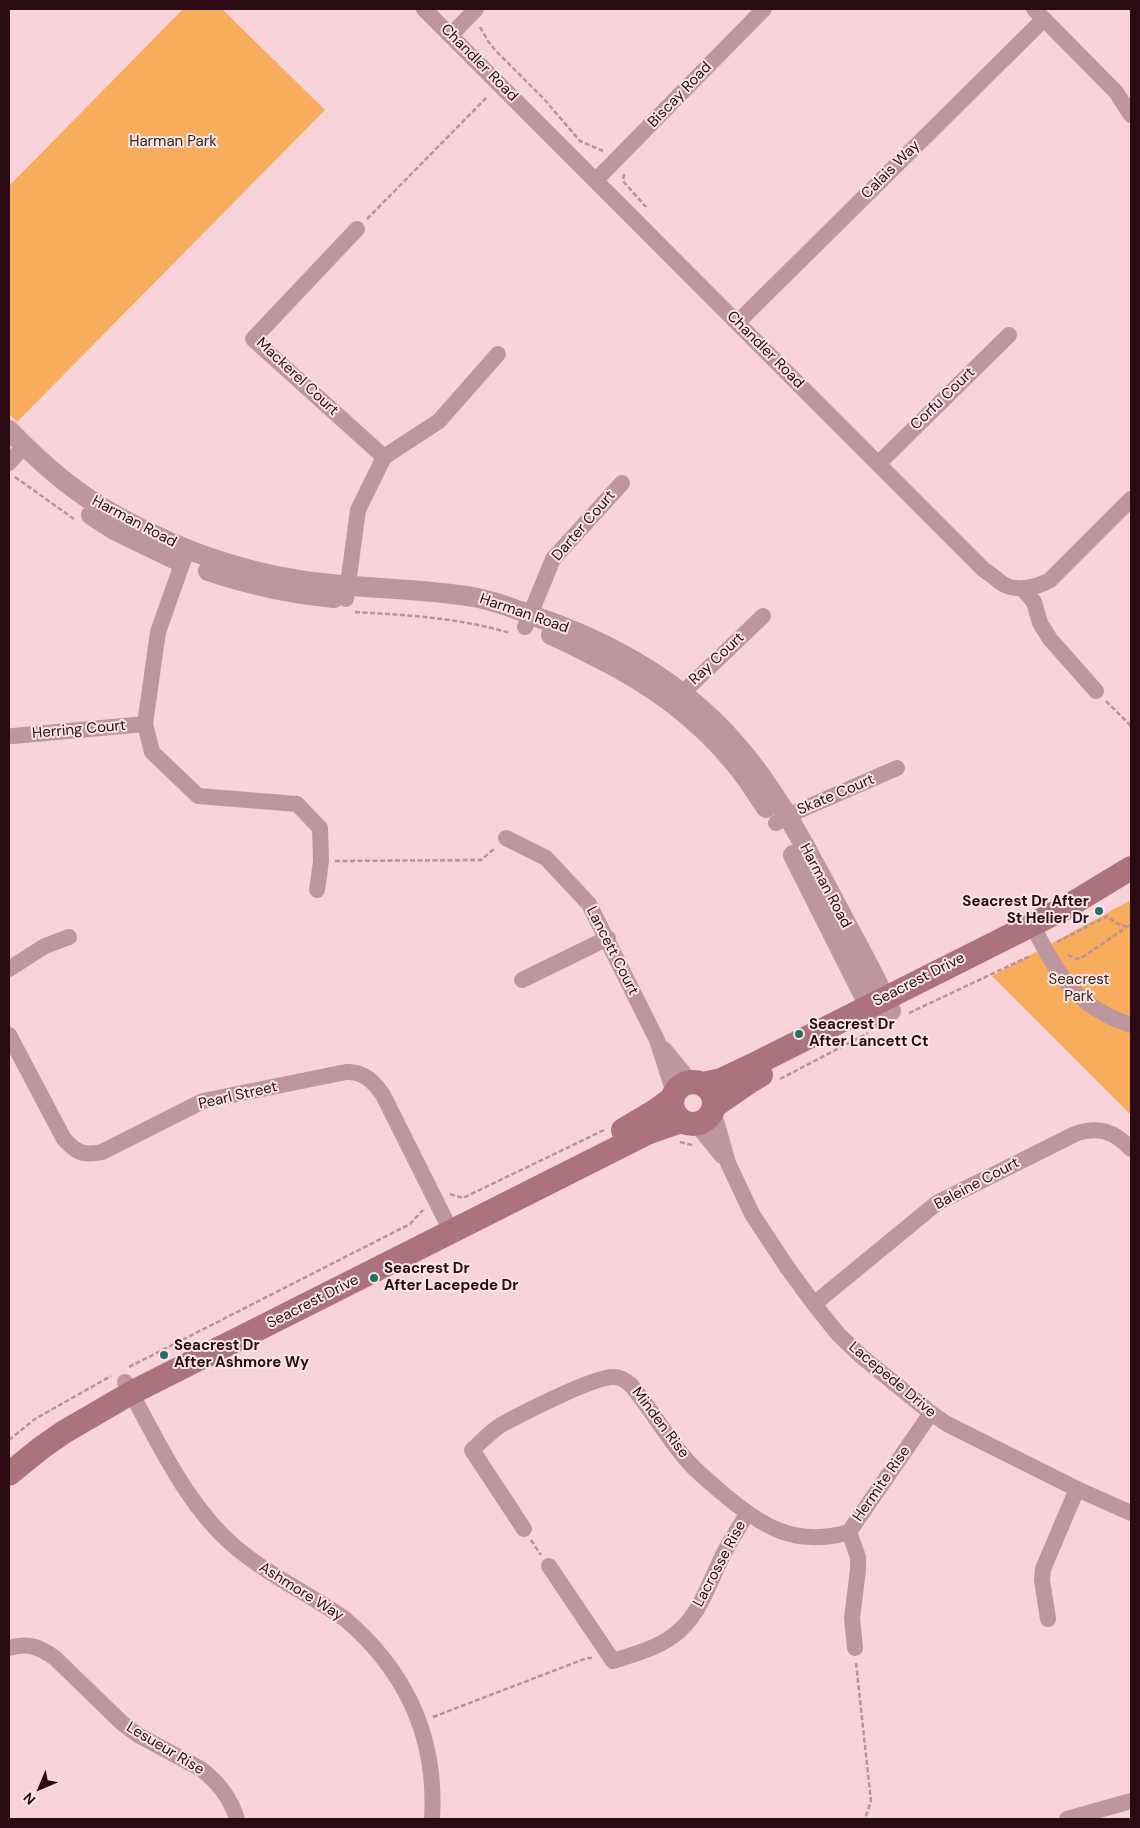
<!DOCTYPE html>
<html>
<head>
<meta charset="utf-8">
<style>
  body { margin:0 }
  #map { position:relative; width:1140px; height:1828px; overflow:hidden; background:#f9d3da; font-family:"DM Sans",sans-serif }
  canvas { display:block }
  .frame { position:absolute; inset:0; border:10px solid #2a0a13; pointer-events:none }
  .north { position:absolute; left:15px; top:1763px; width:50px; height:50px; -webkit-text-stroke:4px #f9e6e9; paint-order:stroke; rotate:225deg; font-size:14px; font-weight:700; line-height:20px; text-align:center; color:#2a0a13 }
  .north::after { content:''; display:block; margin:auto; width:18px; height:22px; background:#2a0a13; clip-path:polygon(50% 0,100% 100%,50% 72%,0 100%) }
</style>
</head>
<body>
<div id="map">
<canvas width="1140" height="1828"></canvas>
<div class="frame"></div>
<div class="north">N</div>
</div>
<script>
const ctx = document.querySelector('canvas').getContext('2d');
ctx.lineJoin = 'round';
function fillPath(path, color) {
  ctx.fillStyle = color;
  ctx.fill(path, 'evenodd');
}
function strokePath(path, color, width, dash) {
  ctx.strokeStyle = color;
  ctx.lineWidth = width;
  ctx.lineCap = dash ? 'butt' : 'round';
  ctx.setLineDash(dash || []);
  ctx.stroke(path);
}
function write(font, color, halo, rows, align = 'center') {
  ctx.font = font + ' "DM Sans",sans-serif';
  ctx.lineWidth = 4;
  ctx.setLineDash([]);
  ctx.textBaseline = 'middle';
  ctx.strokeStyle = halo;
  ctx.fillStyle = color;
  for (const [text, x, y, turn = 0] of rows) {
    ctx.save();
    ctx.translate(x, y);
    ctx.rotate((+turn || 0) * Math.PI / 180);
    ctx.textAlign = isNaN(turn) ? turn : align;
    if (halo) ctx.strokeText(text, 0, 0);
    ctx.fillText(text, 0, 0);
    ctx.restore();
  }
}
fillPath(new Path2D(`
  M183,9H222L325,110L17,422L9,414V186Z
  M1131,900V1115L992,976Z`), '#f8ad5c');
strokePath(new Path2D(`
  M480,27L488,41L495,50L544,99L580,141L603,151
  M624,174L623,181L646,207
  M367,219L488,96
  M15,477L74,519
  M355,612C407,615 460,618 510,633
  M1106,701L1131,726
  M335,861L481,860L495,848
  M1057,942L1107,916L1116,923L1127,927
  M1068,955L1076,959L1083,957L1131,924
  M909,1013L1030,956
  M780,1079L868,1033
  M680,1142L692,1145
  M450,1194L463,1198L604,1130
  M129,1367L410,1224L423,1210
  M9,1440L35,1419L111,1376
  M531,1540L541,1555
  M856,1663L871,1801L865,1819
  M433,1717L587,1658H592`), '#b7939b', 2.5, [5, 2.5]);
strokePath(new Path2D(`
  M424,9L984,570C991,574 997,580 1003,584C1016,592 1038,587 1050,580L1131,499
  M1034,9L1116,92L1131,115
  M451,35L476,9
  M596,180L764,9
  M357,229L253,339L384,457
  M738,322L1044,19
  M9,463L24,446
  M878,464L1009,335
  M187,550L158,632L145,724L152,752L198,796L297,804L320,828L321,861L317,890
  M1022,588L1034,602L1040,623L1050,639L1096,691
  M346,599L358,510L384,457L439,421L498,354
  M525,627L553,559L622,483
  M674,701L763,616
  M13,736L145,724
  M776,823L787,816L897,768
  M506,838L546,858L589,904L657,1040L674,1093
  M1038,936C1061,981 1082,1009 1131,1025
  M9,969L45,946L69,937
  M522,980L608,938
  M9,1035L64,1139C77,1153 83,1156 102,1152L203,1101L346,1072C364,1071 374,1082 383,1095L451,1231
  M664,1049L691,1082
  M713,1110L728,1163L752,1214L787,1267L814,1304L838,1334L861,1356L931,1413L947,1424L1077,1489L1131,1513
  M696,1124L722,1156
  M814,1304L937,1203L1075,1134C1099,1126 1114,1131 1131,1149
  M125,1382C157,1438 184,1503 234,1546C268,1575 309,1594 345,1619C407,1672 437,1738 432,1819
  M524,1529L472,1450C481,1442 490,1432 501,1425C521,1414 593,1377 613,1377C621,1377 624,1380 630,1384C650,1407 665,1435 685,1458C695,1471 709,1481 721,1492C761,1526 795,1548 849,1532
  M549,1566L613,1661C634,1654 655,1649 673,1636C700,1616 708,1585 722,1557C729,1542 739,1528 747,1514
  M1048,1619L1042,1580L1043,1569L1077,1489
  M9,1648C27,1642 40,1647 55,1658L122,1723L138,1735L201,1769C218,1782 231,1799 237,1819
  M855,1648L852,1618L858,1570V1557L849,1532L931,1413
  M1067,1819L1131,1801`), '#be979e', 16);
strokePath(new Path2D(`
  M9,430C33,455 65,484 95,503C157,542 231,570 305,581C360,589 418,588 473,597C498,601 524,613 548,621C619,647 685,686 735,743C776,789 805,846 834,900C853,937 874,973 891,1011
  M91,515L116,531L174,559
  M208,571C250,585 290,594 334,598
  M551,635C565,641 579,648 592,655C646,681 697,717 735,764C747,778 756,793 766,808
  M793,855L875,1018`), '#be979e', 20);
strokePath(new Path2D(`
  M672 1103a21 21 0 1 1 42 0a21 21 0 1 1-42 0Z
  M703,1084L721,1080L761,1061L1065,908L1131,868
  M714,1106L749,1082L761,1075
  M623,1130L655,1111L673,1098
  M9,1474L41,1448L64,1432L131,1393L647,1133L681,1121`), '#ac737f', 24);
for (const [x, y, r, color] of [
  [1099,911,5,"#256e67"],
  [799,1034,5,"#256e67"],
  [374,1278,5,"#256e67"],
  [164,1355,5,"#256e67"]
]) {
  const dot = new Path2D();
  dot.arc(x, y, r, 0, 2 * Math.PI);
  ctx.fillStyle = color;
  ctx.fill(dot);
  strokePath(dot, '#f9e6e9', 2);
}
write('15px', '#2a0a13', '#f9e6e9', [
  ["Chandler Road",479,63,45],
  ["Biscay Road",680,95,-46],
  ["Calais Way",891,170,-45],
  ["Chandler Road",765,350,45],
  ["Mackerel Court",297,377,43],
  ["Corfu Court",943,399,-44],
  ["Harman Road",134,522,28],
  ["Darter Court",584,526,-49],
  ["Harman Road",524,614,19],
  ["Ray Court",717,659,-43],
  ["Herring Court",79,730,-5],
  ["Skate Court",836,795,-23],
  ["Harman Road",825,886,62],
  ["Lancett Court",612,951,63],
  ["Seacrest Drive",919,980,-27],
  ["Pearl Street",238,1096,-13],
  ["Baleine Court",977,1184,-28],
  ["Seacrest Drive",313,1302,-27],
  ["Lacepede Drive",892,1380,40],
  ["Minden Rise",660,1423,53],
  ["Hermite Rise",882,1484,-55],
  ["Lacrosse Rise",720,1564,-62],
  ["Ashmore Way",301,1592,32],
  ["Lesueur Rise",165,1749,31]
]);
write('15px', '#352515', '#f9e6e9', [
  ["Harman Park",173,142],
  ["Seacrest",1079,980],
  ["Park",1079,997]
]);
write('bold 15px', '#2a0a13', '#f9e6e9', [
  ["Seacrest Dr After",1089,902,"right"],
  ["St Helier Dr",1089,919,"right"],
  ["Seacrest Dr",809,1025],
  ["After Lancett Ct",809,1042],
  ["Seacrest Dr",384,1269],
  ["After Lacepede Dr",384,1286],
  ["Seacrest Dr",174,1346],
  ["After Ashmore Wy",174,1363]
], 'left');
</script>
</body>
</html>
